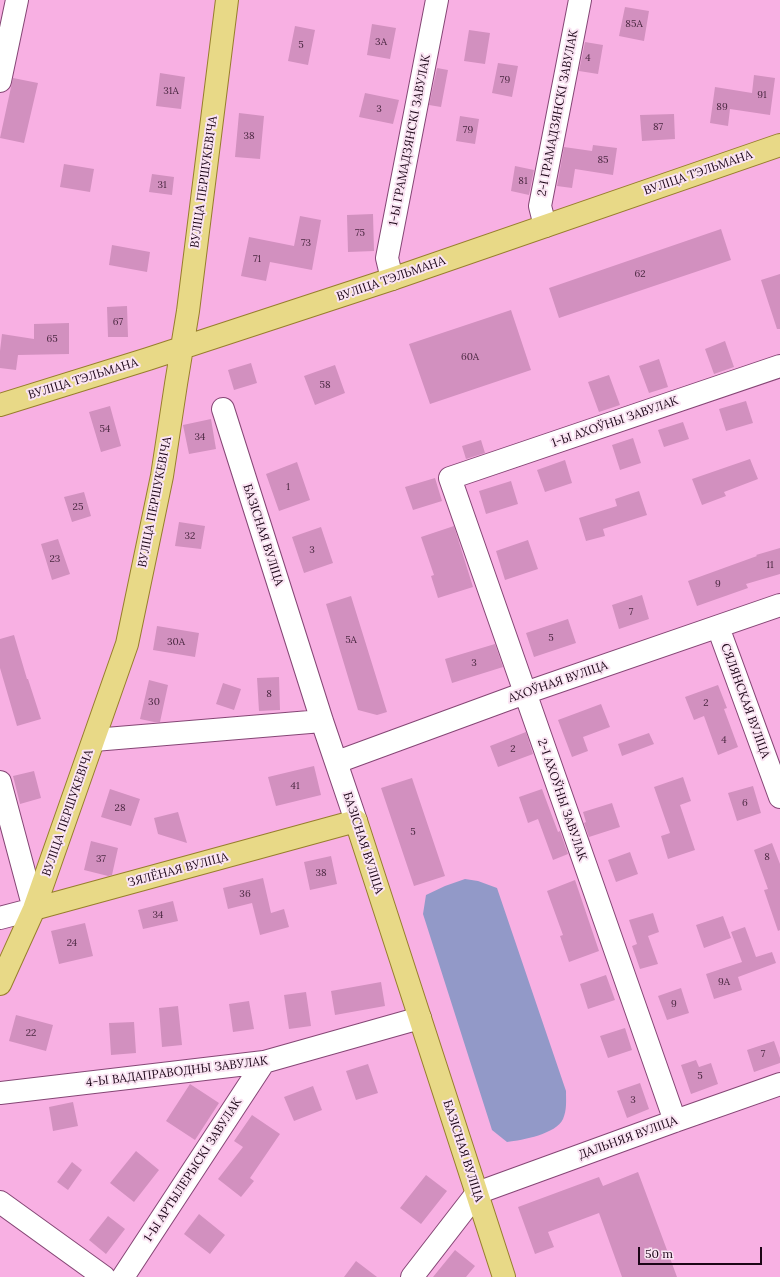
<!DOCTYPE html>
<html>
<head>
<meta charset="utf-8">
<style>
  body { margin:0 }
  #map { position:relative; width:780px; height:1277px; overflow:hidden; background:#f8b0e3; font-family:Lora,serif }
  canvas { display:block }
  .scale { position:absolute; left:638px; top:1247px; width:124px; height:18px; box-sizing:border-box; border:2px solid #1c0517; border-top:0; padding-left:5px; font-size:12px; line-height:14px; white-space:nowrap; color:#1c0517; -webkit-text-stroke:3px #fae4f3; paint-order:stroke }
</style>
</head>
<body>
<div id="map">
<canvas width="780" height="1277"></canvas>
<div class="scale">50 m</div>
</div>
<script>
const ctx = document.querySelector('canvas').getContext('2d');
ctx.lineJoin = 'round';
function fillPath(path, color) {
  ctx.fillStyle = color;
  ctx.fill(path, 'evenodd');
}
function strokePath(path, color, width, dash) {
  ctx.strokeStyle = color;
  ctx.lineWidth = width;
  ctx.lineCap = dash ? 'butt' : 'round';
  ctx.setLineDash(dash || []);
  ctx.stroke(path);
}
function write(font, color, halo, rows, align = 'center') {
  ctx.font = font + ' Lora,serif';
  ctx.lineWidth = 4;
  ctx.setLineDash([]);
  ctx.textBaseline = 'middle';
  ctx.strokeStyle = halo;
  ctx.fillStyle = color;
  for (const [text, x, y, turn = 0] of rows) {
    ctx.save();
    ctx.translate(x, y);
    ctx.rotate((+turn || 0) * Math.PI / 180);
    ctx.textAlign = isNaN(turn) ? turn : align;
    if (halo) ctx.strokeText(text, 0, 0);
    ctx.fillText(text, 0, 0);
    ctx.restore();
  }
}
fillPath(new Path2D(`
  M465,879L478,881L497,888L566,1091C566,1101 567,1110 563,1119C556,1134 523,1140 507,1142L492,1130L423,914L426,895L445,886Z`), '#9299c8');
fillPath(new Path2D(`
  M625,7L649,11L644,41L619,36Z
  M372,24L396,28L390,59L367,55Z
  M295,26L315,30L308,65L288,61Z
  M469,30L490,33L485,64L464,61Z
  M585,42L603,45L598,74L579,71Z
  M498,63L518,66L512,97L492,93Z
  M437,68L448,70L441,107L429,105Z
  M160,73L185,77L181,109L156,106Z
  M754,75L775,78L770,115L730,109L728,126L710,123L715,87L752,93Z
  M13,78L38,83L24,143L0,138Z
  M365,93L399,100L393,124L359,117Z
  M239,113L264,116L260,159L235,157Z
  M674,114L675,139L642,141L640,115Z
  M460,116L479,119L475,144L456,141Z
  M593,145L617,148L613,175L575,169L572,188L557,186L564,147L592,151Z
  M64,164L94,169L90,192L60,187Z
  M515,166L534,170L529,195L511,191Z
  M152,174L174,177L172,195L149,192Z
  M373,214L374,251L348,252L347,215Z
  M300,216L321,220L312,270L270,262L266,281L241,276L249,237L294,246Z
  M721,229L731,260L559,318L549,288Z
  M112,245L150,252L147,272L109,265Z
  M780,274V329H777L761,280Z
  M127,306L128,337H108L107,307Z
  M511,310L531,370L430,404L409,344Z
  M69,323V354L18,355L16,370L0,368V351L2,334L34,339V324Z
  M725,341L734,367L714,374L705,349Z
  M659,359L668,387L649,393L639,366Z
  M251,363L257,383L234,390L228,370Z
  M335,365L345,393L315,405L304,376Z
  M609,375L620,405L599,412L588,382Z
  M746,401L753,423L726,431L719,409Z
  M110,406L121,446L101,452L89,412Z
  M211,419L216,449L189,454L183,425Z
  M683,422L689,439L664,447L658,430Z
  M633,438L641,463L620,470L612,445Z
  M481,440L485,453L466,459L462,446Z
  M750,459L758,479L724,492L726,496L702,505L692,479Z
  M565,460L572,483L545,492L537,470Z
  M297,462L310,500L279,511L266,474Z
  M435,478L442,501L413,510L405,487Z
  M511,481L518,504L486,514L479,491Z
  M639,491L647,515L603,529L605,536L586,541L579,518L617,506L615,499Z
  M84,492L91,516L72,522L64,497Z
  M179,522L205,526L201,549L175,546Z
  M454,526L473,587L438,598L431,576L434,575L421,537Z
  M321,527L333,563L304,573L292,537Z
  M58,539L70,574L52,580L41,544Z
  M528,540L538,569L505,580L496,551Z
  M780,548V574L746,584L748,588L697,606L688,581L757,556L756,555Z
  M642,595L649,619L619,629L612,605Z
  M351,596L387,712L377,715L358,710L326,604Z
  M568,619L576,643L534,657L526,633Z
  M157,626L199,633L195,657L153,650Z
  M14,635L27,679H28L41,719L17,726L0,668V639Z
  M495,644L503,667L452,683L445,659Z
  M279,677L280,710L259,711L257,678Z
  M149,680L168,685L160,722H154L140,719Z
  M223,683L241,689L234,710L216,704Z
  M718,685L727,708L724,709L738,747L718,755L704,716L694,720L685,697Z
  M601,704L610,727L583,737L588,751L572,757L558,720Z
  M526,732L533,754L498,767L490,746Z
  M649,733L654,744L622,756L618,744Z
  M314,766L321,795L276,806L268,777Z
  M34,771L41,798L20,804L13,776Z
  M683,777L691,801L680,805L695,850L668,859L661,836L670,833L654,787Z
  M412,778L445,876L414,886L381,788Z
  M753,786L761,813L737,821L728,793Z
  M110,789L140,799L131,826L101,817Z
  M542,789L558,832L560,831L568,854L553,860L538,819L528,823L519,797Z
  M612,803L620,827L589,837L584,823L586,822L583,812Z
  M178,812L187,843L158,834L154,818Z
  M91,841L118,848L112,875L108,876L84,870Z
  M772,843L780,864V930L778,931L764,890L768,889L754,850Z
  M630,852L638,874L616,882L608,860Z
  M331,856L337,884L310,890L304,862Z
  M263,878L271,913L284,909L289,927L260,935L252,903L228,909L223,888Z
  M575,880L599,951L569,962L560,936L563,935L547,891Z
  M173,901L178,921L143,929L138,910Z
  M653,913L659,932L648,936L658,964L640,969L632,946L637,944L629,920Z
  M723,916L731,938L704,948L696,925Z
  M85,923L93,956L59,964L51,931Z
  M745,927L756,957L772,952L776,963L738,977L742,990L714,999L706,974L742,962L731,932Z
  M606,975L615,1000L588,1009L580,984Z
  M381,982L385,1006L335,1015L331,991Z
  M681,988L689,1013L667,1020L658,996Z
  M306,992L311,1026L289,1029L284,995Z
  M249,1001L254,1029L233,1032L229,1004Z
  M178,1006L182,1045L162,1047L159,1008Z
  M16,1015L53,1025L46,1051L9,1041Z
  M134,1022L136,1053L111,1055L109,1023Z
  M625,1028L632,1050L608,1058L600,1036Z
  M774,1041L780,1058V1063L754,1072L747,1050Z
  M696,1060L699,1067L711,1063L718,1084L691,1094L681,1065Z
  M368,1064L378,1093L356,1100L346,1071Z
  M640,1083L649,1109L627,1118L617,1091Z
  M190,1084L219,1103L195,1140L166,1121Z
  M313,1086L322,1110L294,1121L284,1097Z
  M73,1102L78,1126L53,1131L49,1107Z
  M252,1115L280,1134L250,1178L254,1181L241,1197L218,1179L243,1147L234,1141Z
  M136,1151L159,1170L134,1202L110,1183Z
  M72,1162L82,1170L68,1190L57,1182Z
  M638,1172L677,1277H622L599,1213L548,1232L554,1247L535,1254L518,1207L599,1177L603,1186Z
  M426,1175L447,1191L421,1224L400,1208Z
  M199,1214L225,1235L210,1254L184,1234Z
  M108,1216L125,1229L106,1254L89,1240Z
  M455,1250L475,1266L466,1277H433Z
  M356,1261L377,1277H344Z`), '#d290bf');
const minor = new Path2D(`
  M0,81L17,0
  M545,226L540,206L580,0
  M392,279L387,258L437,0
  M223,409L322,721L356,821
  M718,627L780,797
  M94,740L322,721
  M337,762L525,693L780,605
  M0,782L34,909L0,918
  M0,1093L264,1062L420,1018
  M675,1121L450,478L780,366
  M0,1202L104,1277
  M123,1277L264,1062
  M412,1277L477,1193L675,1121L780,1084`);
const major = new Path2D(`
  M0,405L148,359L392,279L780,145
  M34,909L356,821L504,1277
  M0,984L34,909L127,644L162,476L176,384L188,311L227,0`);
strokePath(minor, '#854675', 24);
strokePath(major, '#977e2c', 24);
strokePath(minor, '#fff', 22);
strokePath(major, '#e8d987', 22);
write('10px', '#4a2841', null, [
  ["85А",634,24],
  ["3А",381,42],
  ["5",301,45],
  ["4",588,58],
  ["79",505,80],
  ["31А",171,91],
  ["91",762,95],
  ["89",722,107],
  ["3",379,109],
  ["87",658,127],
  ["79",468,130],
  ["38",249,136],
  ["85",603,160],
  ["81",523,181],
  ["31",162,185],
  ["75",360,233],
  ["73",306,243],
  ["71",257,259],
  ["62",640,274],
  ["67",118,322],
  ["65",52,339],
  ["60А",470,357],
  ["58",325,385],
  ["54",105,429],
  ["34",200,437],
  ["1",288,487],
  ["25",78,507],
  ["32",190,536],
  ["3",312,550],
  ["23",55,559],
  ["11",770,565],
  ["9",718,584],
  ["7",631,612],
  ["5",551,638],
  ["5А",351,640],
  ["30А",176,642],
  ["3",474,663],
  ["8",269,694],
  ["30",154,702],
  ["2",706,703],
  ["4",724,740],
  ["2",513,749],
  ["41",295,786],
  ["6",745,803],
  ["28",120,808],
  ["5",413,832],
  ["8",767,857],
  ["37",101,859],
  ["38",321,873],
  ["36",245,894],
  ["34",158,915],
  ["24",72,943],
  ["9A",724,982],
  ["9",674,1004],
  ["22",31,1033],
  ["7",763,1054],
  ["5",700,1076],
  ["3",633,1100]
]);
write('12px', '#1c0517', '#fae4f3', [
  ["2-І ГРАМАДЗЯНСКІ ЗАВУЛАК",558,113,-79],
  ["1-Ы ГРАМАДЗЯНСКІ ЗАВУЛАК",410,140,-79],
  ["ВУЛІЦА ТЭЛЬМАНА",698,173,-19],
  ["ВУЛІЦА ПЕРШУКЕВІЧА",204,182,-82],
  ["ВУЛІЦА ТЭЛЬМАНА",391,279,-19],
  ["ВУЛІЦА ТЭЛЬМАНА",83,379,-17],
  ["1-Ы АХОЎНЫ ЗАВУЛАК",615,422,-19],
  ["ВУЛІЦА ПЕРШУКЕВІЧА",155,502,-79],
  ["БАЗІСНАЯ ВУЛІЦА",263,535,72],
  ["АХОЎНАЯ ВУЛІЦА",558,682,-19],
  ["СЯЛЯНСКАЯ ВУЛІЦА",745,701,70],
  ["2-І АХОЎНЫ ЗАВУЛАК",562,800,71],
  ["ВУЛІЦА ПЕРШУКЕВІЧА",68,813,-71],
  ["БАЗІСНАЯ ВУЛІЦА",363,843,72],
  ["ЗЯЛЁНАЯ ВУЛІЦА",178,870,-15],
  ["4-Ы ВАДАПРАВОДНЫ ЗАВУЛАК",177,1072,-7],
  ["ДАЛЬНЯЯ ВУЛІЦА",628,1138,-20],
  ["БАЗІСНАЯ ВУЛІЦА",463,1151,72],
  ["1-Ы АРТЫЛЕРЫСКІ ЗАВУЛАК",193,1170,-57]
]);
</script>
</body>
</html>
